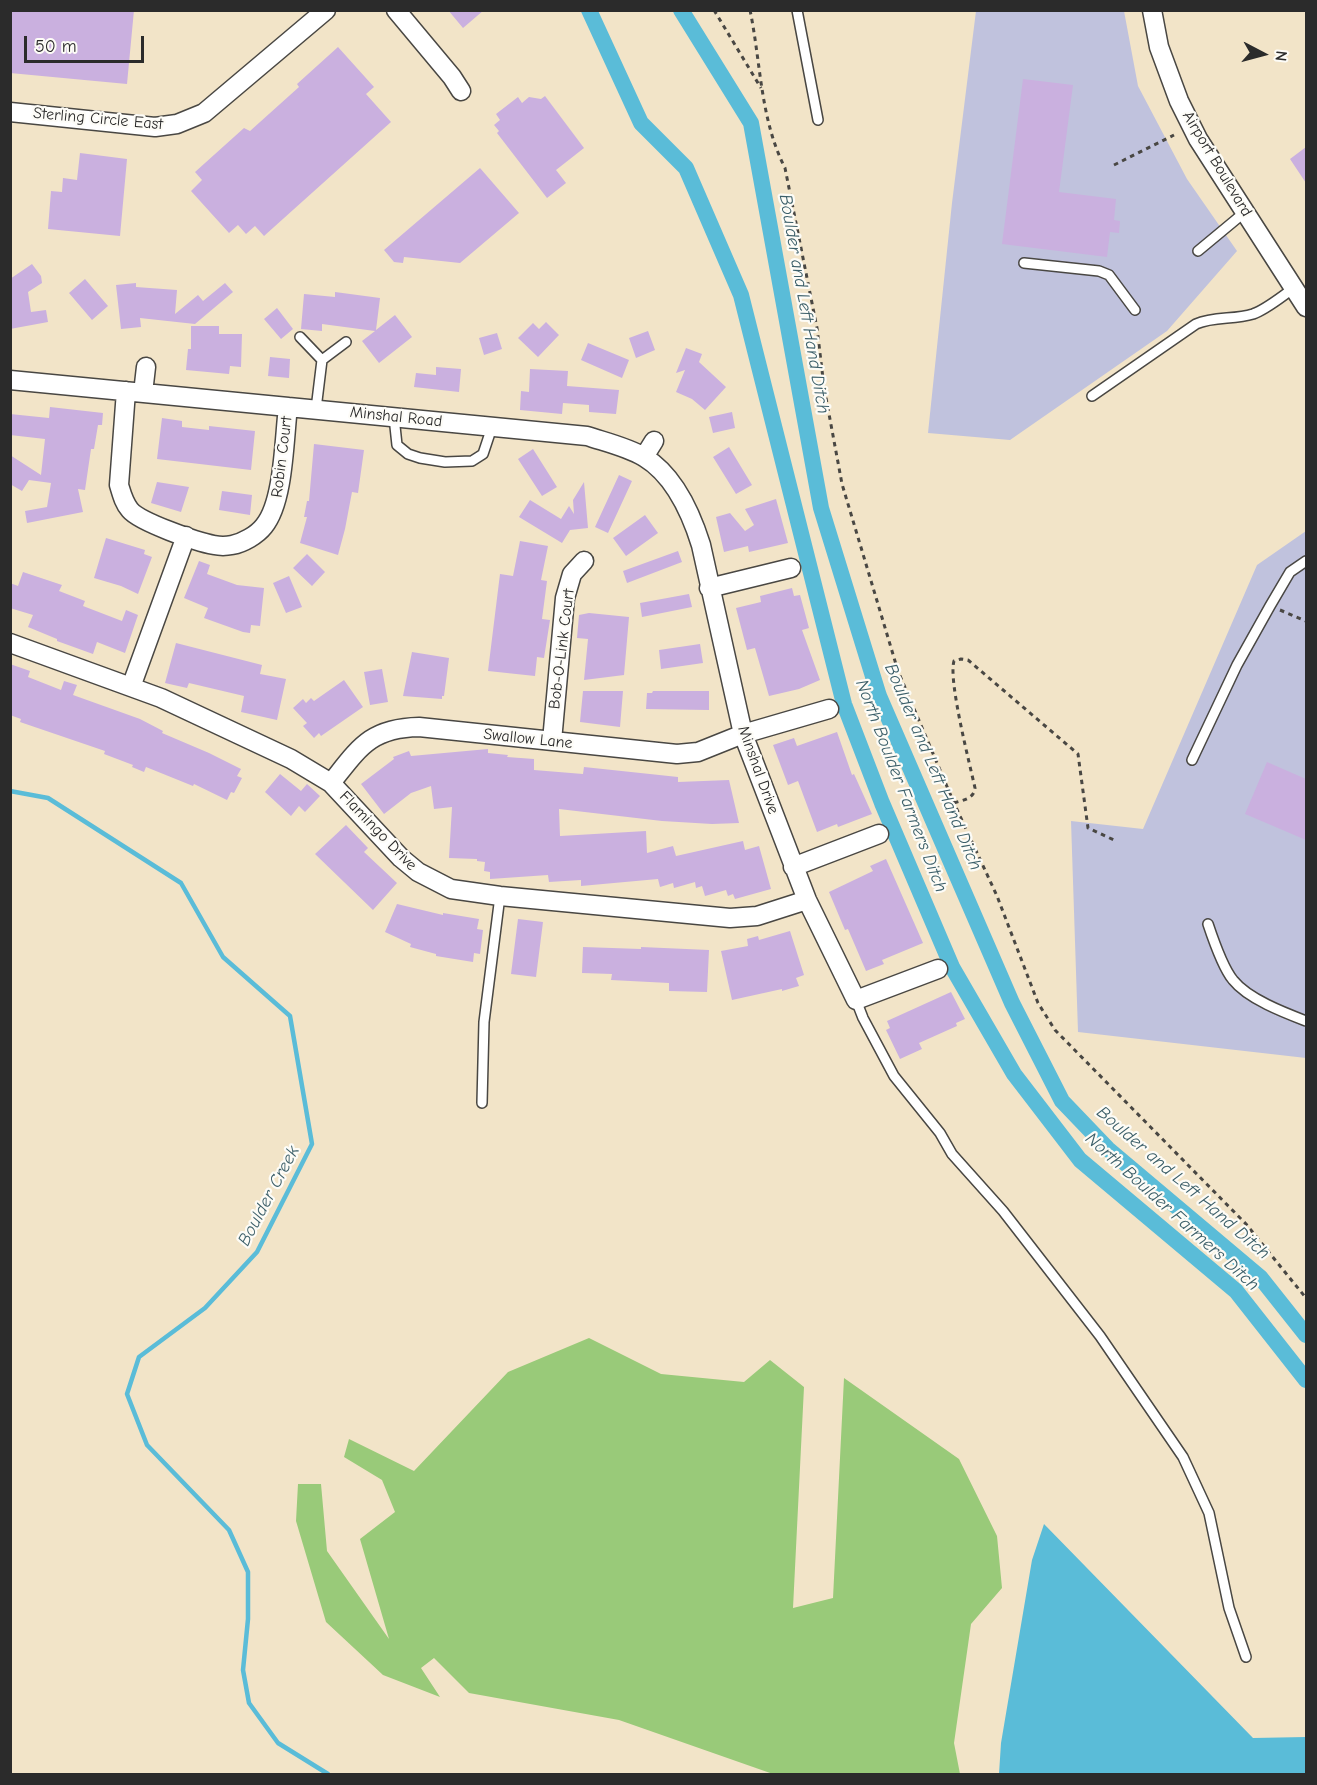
<!DOCTYPE html>
<html>
<head>
<meta charset="utf-8">
<style>
  body { margin:0 }
  #map { position:relative; width:1317px; height:1785px; overflow:hidden; background:#f2e4c8; font-family:"Comic Neue",sans-serif }
  canvas { display:block }
  .frame { position:absolute; inset:0; border:12px solid #2b2b2b; pointer-events:none }
  .north { position:absolute; left:1233px; top:24px; width:60px; height:60px; -webkit-text-stroke:4px #fdfcf7; paint-order:stroke; rotate:96deg; font-size:16px; font-weight:700; line-height:24px; text-align:center; color:#2b2b2b }
  .north::after { content:''; display:block; margin:auto; width:21px; height:27px; background:#2b2b2b; clip-path:polygon(50% 0,100% 100%,50% 72%,0 100%) }
  .scale { position:absolute; left:24px; top:36px; width:120px; height:27px; box-sizing:border-box; border:3px solid #2b2b2b; border-top:0; padding-left:8px; font-size:18px; line-height:21px; white-space:nowrap; color:#2b2b2b; -webkit-text-stroke:4px #fdfcf7; paint-order:stroke }
</style>
</head>
<body>
<div id="map">
<canvas width="1317" height="1785"></canvas>
<div class="frame"></div>
<div class="north">N</div>
<div class="scale">50 m</div>
</div>
<script>
const ctx = document.querySelector('canvas').getContext('2d');
ctx.lineJoin = 'round';
function fillPath(path, color) {
  ctx.fillStyle = color;
  ctx.fill(path, 'evenodd');
}
function strokePath(path, color, width, dash) {
  ctx.strokeStyle = color;
  ctx.lineWidth = width;
  ctx.lineCap = dash ? 'butt' : 'round';
  ctx.setLineDash(dash || []);
  ctx.stroke(path);
}
function write(font, color, halo, rows, align = 'center') {
  ctx.font = font + ' "Comic Neue",sans-serif';
  ctx.lineWidth = 4.5;
  ctx.setLineDash([]);
  ctx.textBaseline = 'middle';
  ctx.strokeStyle = halo;
  ctx.fillStyle = color;
  for (const [text, x, y, turn = 0] of rows) {
    ctx.save();
    ctx.translate(x, y);
    ctx.rotate((+turn || 0) * Math.PI / 180);
    ctx.textAlign = isNaN(turn) ? turn : align;
    if (halo) ctx.strokeText(text, 0, 0);
    ctx.fillText(text, 0, 0);
    ctx.restore();
  }
}
fillPath(new Path2D(`
  M976,11H1124L1138,86L1187,179L1237,251L1167,331L1010,440L928,433L952,203Z
  M1306,531V1058L1078,1032L1071,821L1143,829L1257,565Z`), '#c0c2dd');
fillPath(new Path2D(`
  M589,1338L661,1374L744,1382L770,1360L804,1387L793,1608L833,1598L844,1378L959,1459L997,1536L1002,1588L971,1624L954,1743L960,1774H773L619,1720L469,1693L434,1658L421,1668L440,1697L383,1675L326,1622L296,1521L298,1484H321L327,1551L389,1639L360,1539L395,1512L382,1480L344,1457L349,1439L414,1471L508,1372Z`), '#99ca79');
fillPath(new Path2D(`
  M1044,1524L1253,1738L1306,1737V1774H999L1001,1743L1032,1560Z`), '#5abcd8');
strokePath(new Path2D(`
  M10,791L48,798L181,883L223,957L290,1016L312,1144L257,1252L205,1308L139,1357L127,1394L147,1445L229,1530L248,1572V1619L243,1670L249,1703L278,1743L328,1774`), '#5abcd8', 4.5);
strokePath(new Path2D(`
  M589,10L641,123L686,168L741,295L844,704L882,803L952,967L1014,1074L1080,1160L1236,1291L1306,1380
  M681,10L751,123L821,508L879,696L1012,1003L1062,1101L1108,1149L1260,1277L1306,1335`), '#5abcd8', 16);
fillPath(new Path2D(`
  M10,10H134L127,84L10,73Z
  M448,10H484L463,28Z
  M338,47L374,87L366,94L391,122L264,236L255,226L246,234L238,225L229,233L191,191L202,180L195,172L244,128L250,131L299,87L297,84Z
  M1023,79L1073,85L1059,192L1116,199L1114,220L1120,221L1119,233L1110,232L1107,257L1002,244Z
  M545,96L584,148L556,170L566,183L547,198L497,133L499,131L494,125L500,120L496,114L518,97L522,103L529,97L541,99Z
  M1306,147V183L1290,159Z
  M80,153L127,159L120,236L48,229L51,191L62,192L63,178L77,180Z
  M480,168L519,213L460,263L404,257L403,263L394,262L384,250Z
  M32,264L41,276L42,283L28,292L31,312L46,310L48,322L10,329V279Z
  M85,279L108,306L92,320L69,293Z
  M136,283V287L177,290L175,314L198,295L203,301L225,283L233,292L195,324L140,318L141,327L121,329L116,285Z
  M335,292L380,298L376,330L395,315L412,337L379,363L362,341L375,331L322,324V331L301,329L304,294L335,297Z
  M277,308L293,329L281,339L264,319Z
  M546,322L559,335L538,357L518,338L533,323L539,329Z
  M191,326H219V334H242L241,367L230,366L229,374L186,370L188,349H191Z
  M648,331L655,350L636,358L629,338Z
  M497,333L502,349L484,355L479,338Z
  M588,343L629,360L622,378L581,360Z
  M686,348L702,354L699,362L726,387L705,410L692,399L676,392L685,370L676,373Z
  M270,357L290,359L289,378L268,376Z
  M436,367L461,369L459,392L414,387L416,373L436,375Z
  M530,369L568,371L567,386L619,390L616,414L589,412V405L563,403L562,414L520,410L521,391L529,392Z
  M50,407L103,413L102,425H98L94,449H91L85,490L78,489L83,512L27,523L25,511L47,507L51,483L29,480L22,491L10,484V455L41,475L45,439L10,435V414L49,418Z
  M732,412L735,428L713,433L709,417Z
  M162,418L182,421V427L209,430V426L255,431L251,470L157,459Z
  M314,444L364,450L358,493L352,492L345,529L338,555L300,543L307,517H304L307,501H309Z
  M729,447L752,485L736,494L713,457Z
  M533,449L557,487L542,496L518,459Z
  M619,475L632,481L608,533L595,527Z
  M157,482L189,487L181,512L151,503Z
  M584,482L588,528L570,530L562,543L519,517L530,500L561,519L569,506L574,514L573,500Z
  M222,491L252,495L250,515L219,510Z
  M776,499L788,543L749,552L748,546L724,552L716,517L730,513L745,531L754,525L745,509Z
  M645,515L658,533L626,556L613,538Z
  M106,538L145,550L144,554L152,557L138,594L121,586L94,578Z
  M520,541L548,546L541,580L547,581L542,619L550,620L544,658L537,657L535,676L488,671L500,574L513,576Z
  M678,551L682,562L627,583L623,571Z
  M307,554L325,572L312,586L293,568Z
  M199,561L210,565L207,574L237,585L264,588L260,626L251,625L250,633L243,632L204,618L208,608L184,598Z
  M23,572L62,585L59,591L85,601L83,606L122,621L126,610L138,615L125,653L97,642L93,654L57,641V639L28,627L33,615L10,608V583L18,586Z
  M289,576L302,607L286,613L273,583Z
  M792,588L794,596L800,595L809,628L802,630L820,680L799,689L769,696L755,648L747,650L736,608L761,602L760,596Z
  M689,594L692,607L642,617L640,603Z
  M589,613L629,617L624,675L584,680L588,639L577,638L579,615Z
  M176,643L262,665L260,674L286,679L277,720L241,712L244,696L189,683L187,688L165,683Z
  M700,644L703,663L661,669L659,650Z
  M412,652L449,658L444,696H442V699L403,696Z
  M10,664L30,671L28,677L61,690L64,681L77,685L73,695L140,719L163,731L162,733L209,753L241,769L237,776L242,778L234,793L231,792L227,800L194,784L193,786L146,767L144,772L132,767L133,765L104,754L105,751L20,722L21,719L10,715Z
  M382,669L388,702L370,705L364,672Z
  M344,680L363,707L321,736L319,733L314,738L303,726L307,723L293,708L303,699L306,703L311,698L314,701Z
  M583,691H623L620,727L580,722Z
  M653,691H709V710L646,709L647,693H652Z
  M837,732L852,775L854,774L872,814L838,827L837,824L817,832L798,781L788,785L773,745L794,738L797,746Z
  M488,749V753L508,755L507,757L534,759V770L583,774L584,767L678,777V782L729,780L739,823L712,824L662,821L559,809L560,836L646,831L647,853L673,846L676,856L743,841L745,850L759,846L771,889L735,899L733,894L728,896L726,890L705,896L702,886L696,888L695,882L674,888L673,883L660,887L658,879L581,886V880L549,882L548,875L490,879V872L484,871L485,862L477,861V859L449,858L452,807L434,809L431,786L411,793L384,814L361,784L394,759L393,757L409,751L411,756Z
  M1267,762L1306,779V840L1245,814Z
  M280,774L301,791L307,784L320,796L305,812L299,806L291,816L265,792Z
  M346,825L368,848L364,852L397,883L373,910L315,854Z
  M886,859L923,943L882,960L884,964L866,971L848,929L845,930L829,892L873,871L870,866Z
  M397,904L443,915V913L479,919L477,929L483,930L480,954L474,953L473,962L436,956V954L410,947L411,944L385,932Z
  M518,919L543,922L536,977L511,974Z
  M790,931L804,975L796,978L799,986L782,991V989L732,1000L721,951L748,946L747,939L758,936L759,940Z
  M583,947L641,949V947L709,950L707,992L669,991V983L611,980L612,974L582,973Z
  M951,992L965,1019L956,1023L957,1026L919,1043L922,1049L900,1059L886,1030L890,1028L887,1021Z`), '#cab0df');
const service = new Path2D(`
  M797,10L818,120
  M1198,251L1245,212
  M1024,263L1099,271L1109,275L1135,310
  M300,337L322,360
  M1092,396L1196,324C1214,316 1234,320 1253,314C1267,309 1282,296 1294,288
  M316,409L322,360L346,342
  M394,417L397,445L408,454L420,458L445,462L472,461L483,454L492,427
  M1192,760L1237,665L1270,606L1290,572L1306,561
  M1208,924C1213,939 1223,968 1233,980C1248,999 1285,1013 1306,1021
  M856,1000L863,1018L894,1076L940,1133L952,1154L1003,1211L1100,1336L1183,1457L1209,1513L1229,1608L1246,1657
  M482,1103L484,1022L500,896`);
const minor = new Path2D(`
  M396,10L452,77L461,91
  M1152,10L1159,47L1179,101L1198,139L1306,307
  M10,112L155,127L177,124L204,113L326,10
  M10,380L587,436C605,442 627,447 644,457C674,475 691,513 701,545L743,734L807,900L856,1000L938,969
  M126,391L119,485C122,495 124,503 130,510C140,522 197,542 214,545C219,546 227,546 232,545C243,543 257,535 264,526C284,502 284,439 288,407
  M143,393L146,367
  M644,457L654,441
  M709,588L791,568
  M10,643L161,698L291,759L331,783L401,858L418,872L451,889L500,896L730,918L757,916L807,900
  M131,687L186,536
  M552,741L565,598L572,574L584,561
  M331,783C359,748 370,728 419,727L677,754L698,752L743,734L829,709
  M793,867L879,834`);
strokePath(service, '#494743', 12);
strokePath(minor, '#494743', 21);
strokePath(new Path2D(`
  M714,10L761,88
  M750,10C761,63 760,119 785,168L817,328L824,387L842,484L898,671L954,803L997,896L1038,1003L1055,1030L1246,1224L1306,1298
  M1114,165L1174,135
  M1280,610L1306,621
  M954,803C963,800 974,799 975,788C970,765 948,680 954,661L961,659L968,660L1078,754L1088,828L1114,840`), '#494743', 3, [4.5, 4.5]);
strokePath(service, '#fff', 9);
strokePath(minor, '#fff', 18);
write('16px', '#2b2b2b', '#fdfcf7', [
  ["Sterling Circle East",98,119,5],
  ["Airport Boulevard",1217,164,59],
  ["Minshal Road",396,417,6],
  ["Robin Court",282,457,-83],
  ["Bob-O-Link Court",562,649,-83],
  ["Swallow Lane",528,739,6],
  ["Minshal Drive",758,770,70],
  ["Flamingo Drive",378,831,46]
]);
write('italic 18px', '#3b5e68', '#fdfcf7', [
  ["Boulder and Left Hand Ditch",804,304,80],
  ["Boulder and Left Hand Ditch",933,767,67],
  ["North Boulder Farmers Ditch",901,786,69],
  ["Boulder and Left Hand Ditch",1183,1183,41],
  ["Boulder Creek",269,1196,-62],
  ["North Boulder Farmers Ditch",1172,1212,42]
]);
</script>
</body>
</html>
